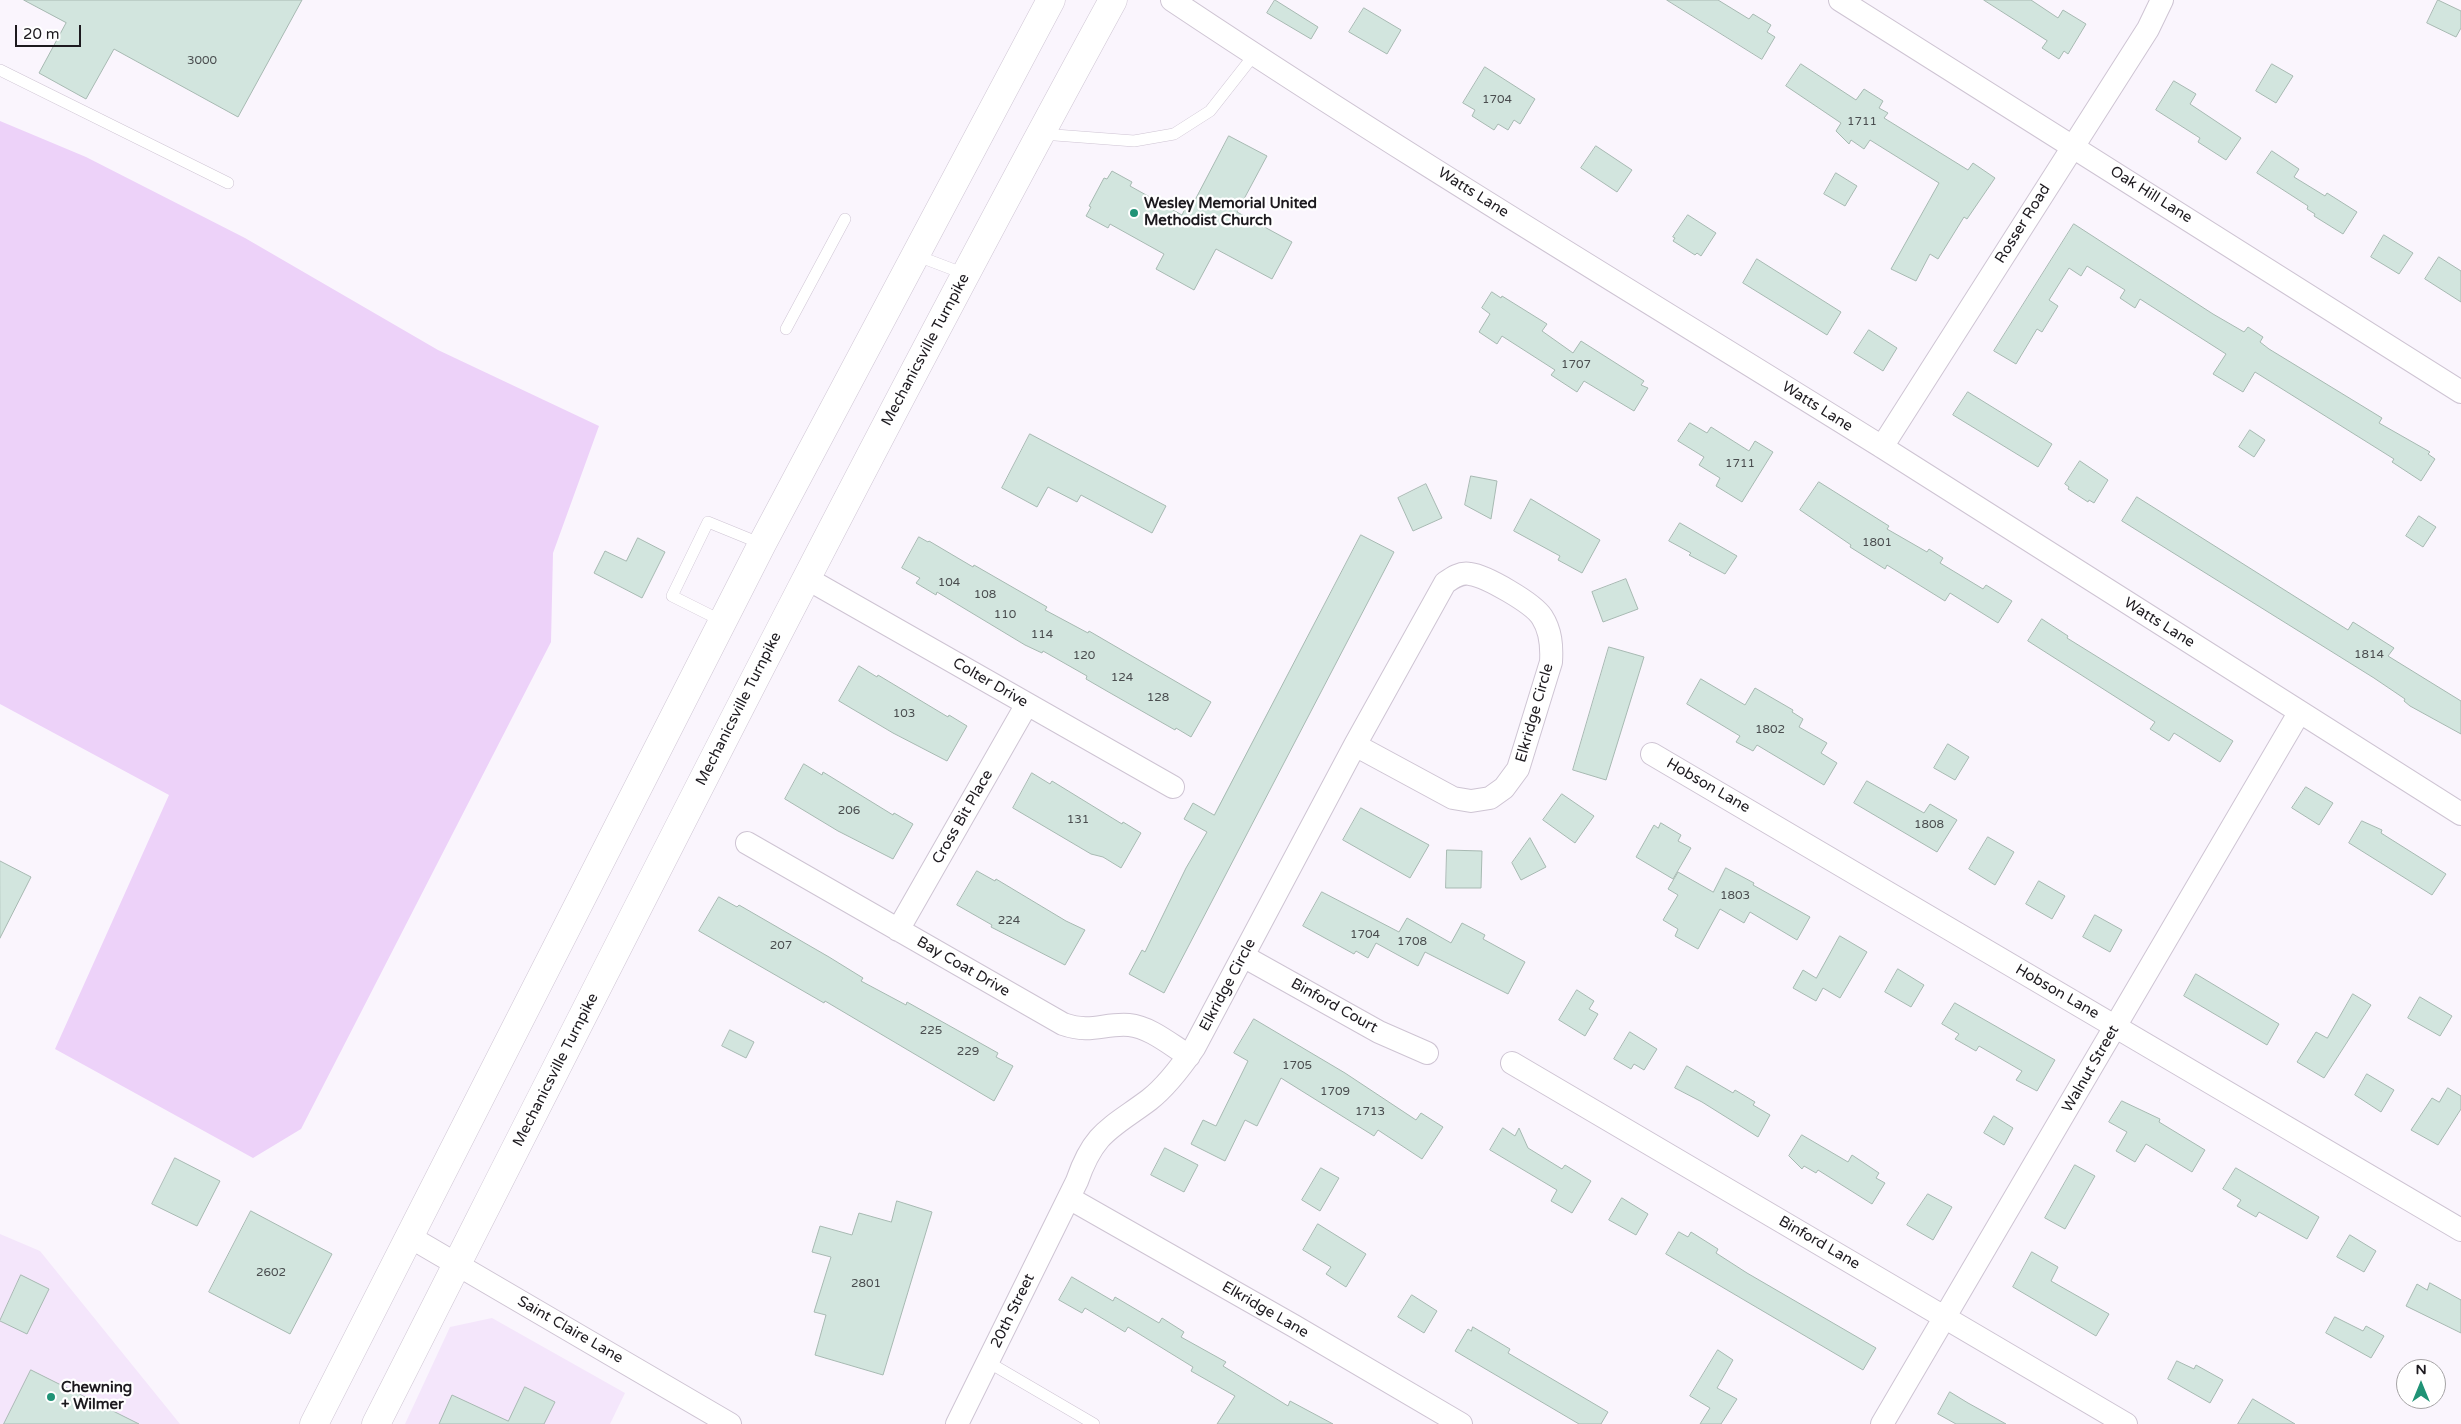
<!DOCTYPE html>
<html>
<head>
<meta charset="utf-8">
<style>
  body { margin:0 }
  #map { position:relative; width:2461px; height:1424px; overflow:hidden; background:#faf5fd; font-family:"Varela Round",sans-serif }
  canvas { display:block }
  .north { position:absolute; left:2396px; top:1359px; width:50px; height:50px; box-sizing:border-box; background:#fff; border:1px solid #a5a3a5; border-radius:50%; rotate:0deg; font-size:14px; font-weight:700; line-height:20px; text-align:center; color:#1d1a1f }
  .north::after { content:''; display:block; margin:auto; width:18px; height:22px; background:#209376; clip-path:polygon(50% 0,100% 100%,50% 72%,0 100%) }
  .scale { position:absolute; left:15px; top:25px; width:66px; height:22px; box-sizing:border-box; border:2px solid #1d1a1f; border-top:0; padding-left:6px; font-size:15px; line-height:18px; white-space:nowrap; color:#1d1a1f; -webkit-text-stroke:4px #fff; paint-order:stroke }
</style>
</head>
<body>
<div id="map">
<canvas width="2461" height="1424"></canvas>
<div class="north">N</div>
<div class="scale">20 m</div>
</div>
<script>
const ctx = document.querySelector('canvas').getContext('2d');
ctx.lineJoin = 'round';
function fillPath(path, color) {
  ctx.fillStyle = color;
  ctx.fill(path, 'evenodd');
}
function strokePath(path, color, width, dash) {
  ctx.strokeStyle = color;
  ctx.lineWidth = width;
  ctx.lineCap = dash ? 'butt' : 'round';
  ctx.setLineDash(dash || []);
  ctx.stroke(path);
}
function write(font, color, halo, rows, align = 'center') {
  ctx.font = font + ' "Varela Round",sans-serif';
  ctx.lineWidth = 4.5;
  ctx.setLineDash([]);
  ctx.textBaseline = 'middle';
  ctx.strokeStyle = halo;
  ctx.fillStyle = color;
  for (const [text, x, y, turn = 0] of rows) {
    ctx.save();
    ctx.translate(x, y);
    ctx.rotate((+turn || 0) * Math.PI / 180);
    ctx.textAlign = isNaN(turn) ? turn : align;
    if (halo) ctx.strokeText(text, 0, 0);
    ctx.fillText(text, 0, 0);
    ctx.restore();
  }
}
fillPath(new Path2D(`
  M0,1234L40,1251L180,1424H0Z
  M492,1318L625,1393L610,1424H405L450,1327Z`), '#f4e6fb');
fillPath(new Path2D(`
  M0,121L86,157L245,238L438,350L599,426L553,553L551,642L301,1129L253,1158L55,1049L169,795L0,704Z`), '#edd2f9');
const building = new Path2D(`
  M24,0H302L238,117L114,49L86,99L39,73L66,23Z
  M1275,0L1318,27L1311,39L1267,13Z
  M1667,0H1718L1749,19L1753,14L1771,25L1767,32L1775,37L1762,59Z
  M1984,0H2031L2058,18L2063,10L2086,24L2068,54L2064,51L2059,59L2042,48L2047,41Z
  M2438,0L2461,11V28L2456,37L2427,23Z
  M1364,8L1401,30L1387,54L1349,32Z
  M1801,64L1856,100L1864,89L1883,101L1879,108L1888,113L1884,118L1968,170L1973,163L1995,178L1967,219L1964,217L1938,259L1930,254L1916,281L1891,269L1939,183L1870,140L1864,149L1851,140L1849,144L1836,131L1841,123L1786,86Z
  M2272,64L2293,76L2276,103L2256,91Z
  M1485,67L1535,99L1520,124L1514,120L1508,130L1498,124L1494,130L1472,116L1475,110L1463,103Z
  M2174,81L2196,94L2190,104L2241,138L2226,160L2198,142L2200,138L2156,110Z
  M1229,136L1267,156L1237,212L1292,242L1272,279L1216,249L1194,290L1156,269L1164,254L1110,224L1108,228L1086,216L1091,207L1089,206L1104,178L1107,179L1112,171L1132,182L1130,186L1182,215L1189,201L1193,203Z
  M1596,146L1632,170L1617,192L1581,168Z
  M2272,151L2299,169L2294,177L2325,196L2327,193L2357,212L2343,234L2314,216L2315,214L2307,209L2308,206L2257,173Z
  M1836,173L1857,186L1845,206L1824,194Z
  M1688,215L1716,233L1701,256L1697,253L1695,255L1673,241L1675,238L1673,237Z
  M2074,224L2213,314L2244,332L2248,327L2263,337L2260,342L2269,349L2382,418L2379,423L2430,452L2428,454L2435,459L2421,481L2392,462L2394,459L2255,372L2243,392L2213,374L2226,354L2140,299L2135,308L2120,298L2125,290L2087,266L2081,276L2069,268L2049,300L2058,306L2042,332L2037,329L2016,364L1994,351Z
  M2384,235L2413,253L2399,274L2371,257Z
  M2439,257L2461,271V302L2425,279Z
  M1757,259L1841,312L1827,335L1743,283Z
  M1492,292L1501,298L1502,296L1547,324L1542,331L1573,353L1581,341L1644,381L1641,385L1648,388L1634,411L1584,381L1577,392L1551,375L1555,370L1502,336L1497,344L1479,332L1490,314L1482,308Z
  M1869,330L1897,348L1883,371L1854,353Z
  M1968,392L2052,444L2038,467L1953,415Z
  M1690,423L1707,433L1711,427L1749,451L1755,441L1773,452L1742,502L1716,486L1720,478L1699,465L1704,457L1678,441Z
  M2250,430L2265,440L2254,457L2239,447Z
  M1030,434L1166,506L1152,533L1081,495L1077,502L1048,487L1037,507L1002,488Z
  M2080,461L2108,480L2094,503L2089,500L2088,502L2068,489L2069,487L2065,484Z
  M1471,476L1497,481L1491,519L1465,505Z
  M1819,482L1889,526L1887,529L1927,552L1929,549L1943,558L1940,563L1983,589L1986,585L2012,601L1998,623L1950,593L1945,601L1887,565L1885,569L1850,547L1851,545L1800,510Z
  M1426,484L1442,518L1413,531L1398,498Z
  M2137,497L2348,630L2353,622L2394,648L2388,656L2461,701V734L2410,706L2404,701L2405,699L2374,678L2122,521Z
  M1531,499L1600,540L1582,573L1558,560L1560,556L1514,531Z
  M2419,516L2436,527L2423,547L2406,536Z
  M1680,523L1737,556L1725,574L1689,555L1691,553L1669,541Z
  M1361,535L1394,552L1164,993L1129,974L1142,950L1145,952L1186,868L1207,832L1184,819L1193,803L1214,815Z
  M919,537L928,542L929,541L973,567L974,565L1047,607L1045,610L1088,633L1089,631L1211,702L1191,737L1176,728L1175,730L1105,690L1086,679L1087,676L1043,651L1042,653L1025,645L937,592L936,595L916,583L920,578L902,568Z
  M638,538L665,552L642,598L594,573L605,551L626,561Z
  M1626,579L1638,609L1603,622L1592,592Z
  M2042,619L2068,636L2067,638L2233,741L2220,762L2174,733L2169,741L2150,729L2155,722L2028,641Z
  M1609,647L1644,657L1606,780L1573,770Z
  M859,666L877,677L878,675L948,717L949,715L967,726L947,761L893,733L839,701Z
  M1701,679L1745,705L1755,688L1793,710L1792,712L1803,719L1799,727L1827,743L1821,753L1837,763L1824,785L1757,745L1753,751L1736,742L1740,736L1687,704Z
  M1948,744L1969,757L1955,780L1934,768Z
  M804,764L822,775L823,772L893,815L894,813L913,824L893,859L838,831L785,799Z
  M1032,773L1050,784L1052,781L1122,824L1123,822L1141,833L1121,868L1103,857L1091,854L1013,808Z
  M1867,781L1924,813L1930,804L1957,820L1937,852L1854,803Z
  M2306,787L2333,803L2319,825L2292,808Z
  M1562,794L1594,816L1575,843L1543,820Z
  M1361,808L1429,845L1410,878L1343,840Z
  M2362,821L2382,830L2381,833L2446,874L2432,895L2349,843Z
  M1661,823L1681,835L1678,841L1691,848L1673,879L1636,857L1654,825L1658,828Z
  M1988,837L2014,852L1995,885L1969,869Z
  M1530,838L1546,867L1521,880L1512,863Z
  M1447,850L1482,851L1481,888H1446Z
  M0,861L31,877L0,938Z
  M1726,868L1754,883L1753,885L1810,917L1797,940L1750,912L1744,923L1720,909L1698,949L1675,936L1678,929L1663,920L1678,895L1668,889L1678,872L1713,892Z
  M977,871L995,881L996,879L1066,921L1085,930L1065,965L991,927L992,925L957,905Z
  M2039,881L2065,896L2052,919L2026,904Z
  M1322,892L1399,932L1407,918L1451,943L1462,923L1485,935L1483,939L1525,962L1508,994L1425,952L1418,966L1376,943L1368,958L1356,951L1354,954L1303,926Z
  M719,897L737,907L739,905L829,957L863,978L861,981L906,1005L907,1002L998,1053L996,1057L1013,1066L994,1101L825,1001L824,1003L699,931Z
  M2095,915L2122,930L2110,952L2083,937Z
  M1840,936L1867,952L1840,998L1823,988L1816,1001L1793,988L1803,970L1816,978Z
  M1898,969L1924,985L1911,1007L1885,992Z
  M2196,974L2279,1024L2267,1045L2184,996Z
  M1577,990L1594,1001L1589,1009L1598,1014L1585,1036L1559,1020Z
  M2353,994L2371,1005L2324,1078L2297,1062L2316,1032L2327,1038Z
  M2420,997L2452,1016L2440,1036L2408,1018Z
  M1955,1003L2055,1060L2037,1091L2016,1080L2022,1071L1979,1046L1976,1051L1955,1039L1959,1034L1942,1024Z
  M1254,1019L1345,1073L1416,1120L1421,1113L1443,1127L1422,1159L1378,1130L1374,1136L1281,1078L1257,1126L1245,1120L1225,1161L1191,1144L1203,1120L1216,1126L1248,1061L1234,1053Z
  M730,1030L754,1042L746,1058L722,1046Z
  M1630,1032L1657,1049L1644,1070L1634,1064L1631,1069L1614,1059Z
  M1687,1066L1733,1093L1735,1090L1755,1102L1753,1105L1770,1115L1758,1137L1702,1102L1675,1088Z
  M2367,1074L2394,1090L2381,1112L2355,1095Z
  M2448,1088L2461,1096V1109L2438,1145L2411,1130L2432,1098L2439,1102Z
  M2122,1101L2160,1119L2159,1122L2205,1150L2192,1172L2146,1144L2135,1162L2116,1151L2127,1132L2109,1122Z
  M1994,1116L2013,1128L2004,1145L1984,1133Z
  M1503,1128L1515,1136L1519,1128L1528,1148L1562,1169L1565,1165L1591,1181L1572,1213L1551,1201L1557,1190L1490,1150Z
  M1802,1135L1848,1162L1852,1155L1879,1173L1876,1178L1885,1183L1872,1204L1818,1170L1816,1173L1804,1166L1802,1169L1789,1156Z
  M1165,1148L1198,1165L1184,1192L1151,1175Z
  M175,1158L220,1181L197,1226L152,1204Z
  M2075,1165L2095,1176L2065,1229L2045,1218Z
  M1321,1168L1339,1178L1320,1211L1302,1200Z
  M2236,1168L2319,1217L2307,1239L2259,1212L2256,1217L2237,1206L2241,1200L2223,1189Z
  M1928,1194L1952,1207L1933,1240L1907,1225Z
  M1622,1198L1648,1214L1636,1235L1609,1220Z
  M897,1201L932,1212L883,1375L815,1355L826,1315L814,1312L831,1257L812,1252L820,1226L852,1235L859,1213L891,1222Z
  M251,1211L332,1254L290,1334L209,1292Z
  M1318,1224L1366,1254L1346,1287L1326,1274L1331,1267L1303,1250Z
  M1679,1232L1688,1237L1691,1232L1718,1249L1716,1253L1747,1273L1876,1348L1863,1370L1666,1254Z
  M2350,1235L2376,1251L2364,1272L2337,1257Z
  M2032,1252L2058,1267L2051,1281L2109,1314L2096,1336L2013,1287Z
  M21,1275L49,1289L27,1334L0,1321Z
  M1072,1277L1113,1301L1115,1297L1159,1323L1162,1318L1184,1332L1181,1337L1226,1362L1223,1366L1288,1406L1290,1401L1333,1424H1217L1235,1396L1191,1371L1193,1367L1128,1327L1125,1332L1085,1308L1082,1313L1059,1300Z
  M2430,1283L2461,1300V1333L2406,1306L2417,1284L2427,1290Z
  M1412,1295L1437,1311L1424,1333L1398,1317Z
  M2335,1317L2363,1331L2366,1326L2384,1336L2371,1358L2326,1333Z
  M1473,1327L1510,1349L1508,1353L1608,1412L1601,1424H1579L1455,1351L1468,1329L1471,1331Z
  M1718,1350L1733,1360L1717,1388L1737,1399L1721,1424H1700L1710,1408L1690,1396Z
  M2177,1361L2194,1369L2196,1365L2223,1380L2210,1403L2168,1379Z
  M31,1370L139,1424H4Z
  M525,1387L555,1402L544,1424H439L452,1395L508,1421Z
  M1950,1392L1968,1403L2006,1424H1956L1938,1414Z
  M2253,1399L2295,1424H2238Z`);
fillPath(building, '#d2e5de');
strokePath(building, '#a7b9b2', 1);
const lane = new Path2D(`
  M0,70L228,183
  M1042,134L1134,141L1174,134L1210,111L1254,55
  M915,255L965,274
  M786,329L845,219
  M722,621L672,596L708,522L762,544
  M988,1362L1094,1424`);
const street = new Path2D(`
  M1172,0C1404,155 1643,298 1879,445C2074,567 2266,692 2461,814
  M1840,0L2461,392
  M1882,447L2148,29L2162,0
  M806,578L1173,787
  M1652,754L2461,1230
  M747,843L1063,1024C1092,1034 1103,1023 1129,1025C1150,1027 1171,1045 1189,1056
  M898,930L1027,704
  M1243,956L1379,1032L1427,1053
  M1512,1063L2126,1424
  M1069,1198L1294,1326L1461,1424
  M410,1237L730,1424
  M957,1424L1077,1181C1094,1132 1110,1129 1149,1100C1167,1086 1181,1067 1194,1048L1355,745L1445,583C1452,578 1460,572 1470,574C1486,576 1533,603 1542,617C1551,631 1552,646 1551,662L1518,769L1504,788L1490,798L1471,801L1453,798L1355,745
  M1882,1424L2299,713`);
const highway = new Path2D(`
  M314,1424L762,544L1051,0
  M376,1424C618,947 857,469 1113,0`);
strokePath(lane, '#cec4d3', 12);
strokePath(street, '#cec4d3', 24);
strokePath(highway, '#cec4d3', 29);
strokePath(lane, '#fff', 11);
strokePath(street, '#fff', 22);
strokePath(highway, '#fff', 28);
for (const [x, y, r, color] of [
  [1134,213,5,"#209376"],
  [51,1397,5,"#209376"]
]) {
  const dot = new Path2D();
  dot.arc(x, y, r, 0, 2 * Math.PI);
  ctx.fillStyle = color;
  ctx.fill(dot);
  strokePath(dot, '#fff', 2);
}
write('12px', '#4a4d4f', null, [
  ["3000",202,61],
  ["1704",1497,100],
  ["1711",1862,122],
  ["1707",1576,365],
  ["1711",1740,464],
  ["1801",1877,543],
  ["104",949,583],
  ["108",985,595],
  ["110",1005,615],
  ["114",1042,635],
  ["1814",2369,655],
  ["120",1084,656],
  ["124",1122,678],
  ["128",1158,698],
  ["103",904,714],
  ["1802",1770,730],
  ["206",849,811],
  ["131",1078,820],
  ["1808",1929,825],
  ["1803",1735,896],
  ["224",1009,921],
  ["1704",1365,935],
  ["1708",1412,942],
  ["207",781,946],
  ["225",931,1031],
  ["229",968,1052],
  ["1705",1297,1066],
  ["1709",1335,1092],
  ["1713",1370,1112],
  ["2602",271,1273],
  ["2801",866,1284]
]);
write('15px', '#1d1a1f', '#fff', [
  ["Watts Lane",1473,193,32],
  ["Oak Hill Lane",2151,195,32],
  ["Rosser Road",2023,224,-58],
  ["Mechanicsville Turnpike",926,350,-62],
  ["Watts Lane",1817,407,32],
  ["Watts Lane",2159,623,32],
  ["Colter Drive",990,683,30],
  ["Mechanicsville Turnpike",739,709,-63],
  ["Elkridge Circle",1535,713,-74],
  ["Hobson Lane",1708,786,30],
  ["Cross Bit Place",963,817,-60],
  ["Bay Coat Drive",963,967,30],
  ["Elkridge Circle",1228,985,-62],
  ["Hobson Lane",2057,992,30],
  ["Binford Court",1334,1006,29],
  ["Walnut Street",2091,1069,-60],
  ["Mechanicsville Turnpike",556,1070,-63],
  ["Binford Lane",1819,1243,30],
  ["Elkridge Lane",1265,1310,30],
  ["20th Street",1013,1311,-64],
  ["Saint Claire Lane",570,1330,30]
]);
write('bold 15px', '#1d1a1f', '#fff', [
  ["Wesley Memorial United",1144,204],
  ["Methodist Church",1144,221],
  ["Chewning",61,1388],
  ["+ Wilmer",61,1405]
], 'left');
</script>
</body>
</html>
